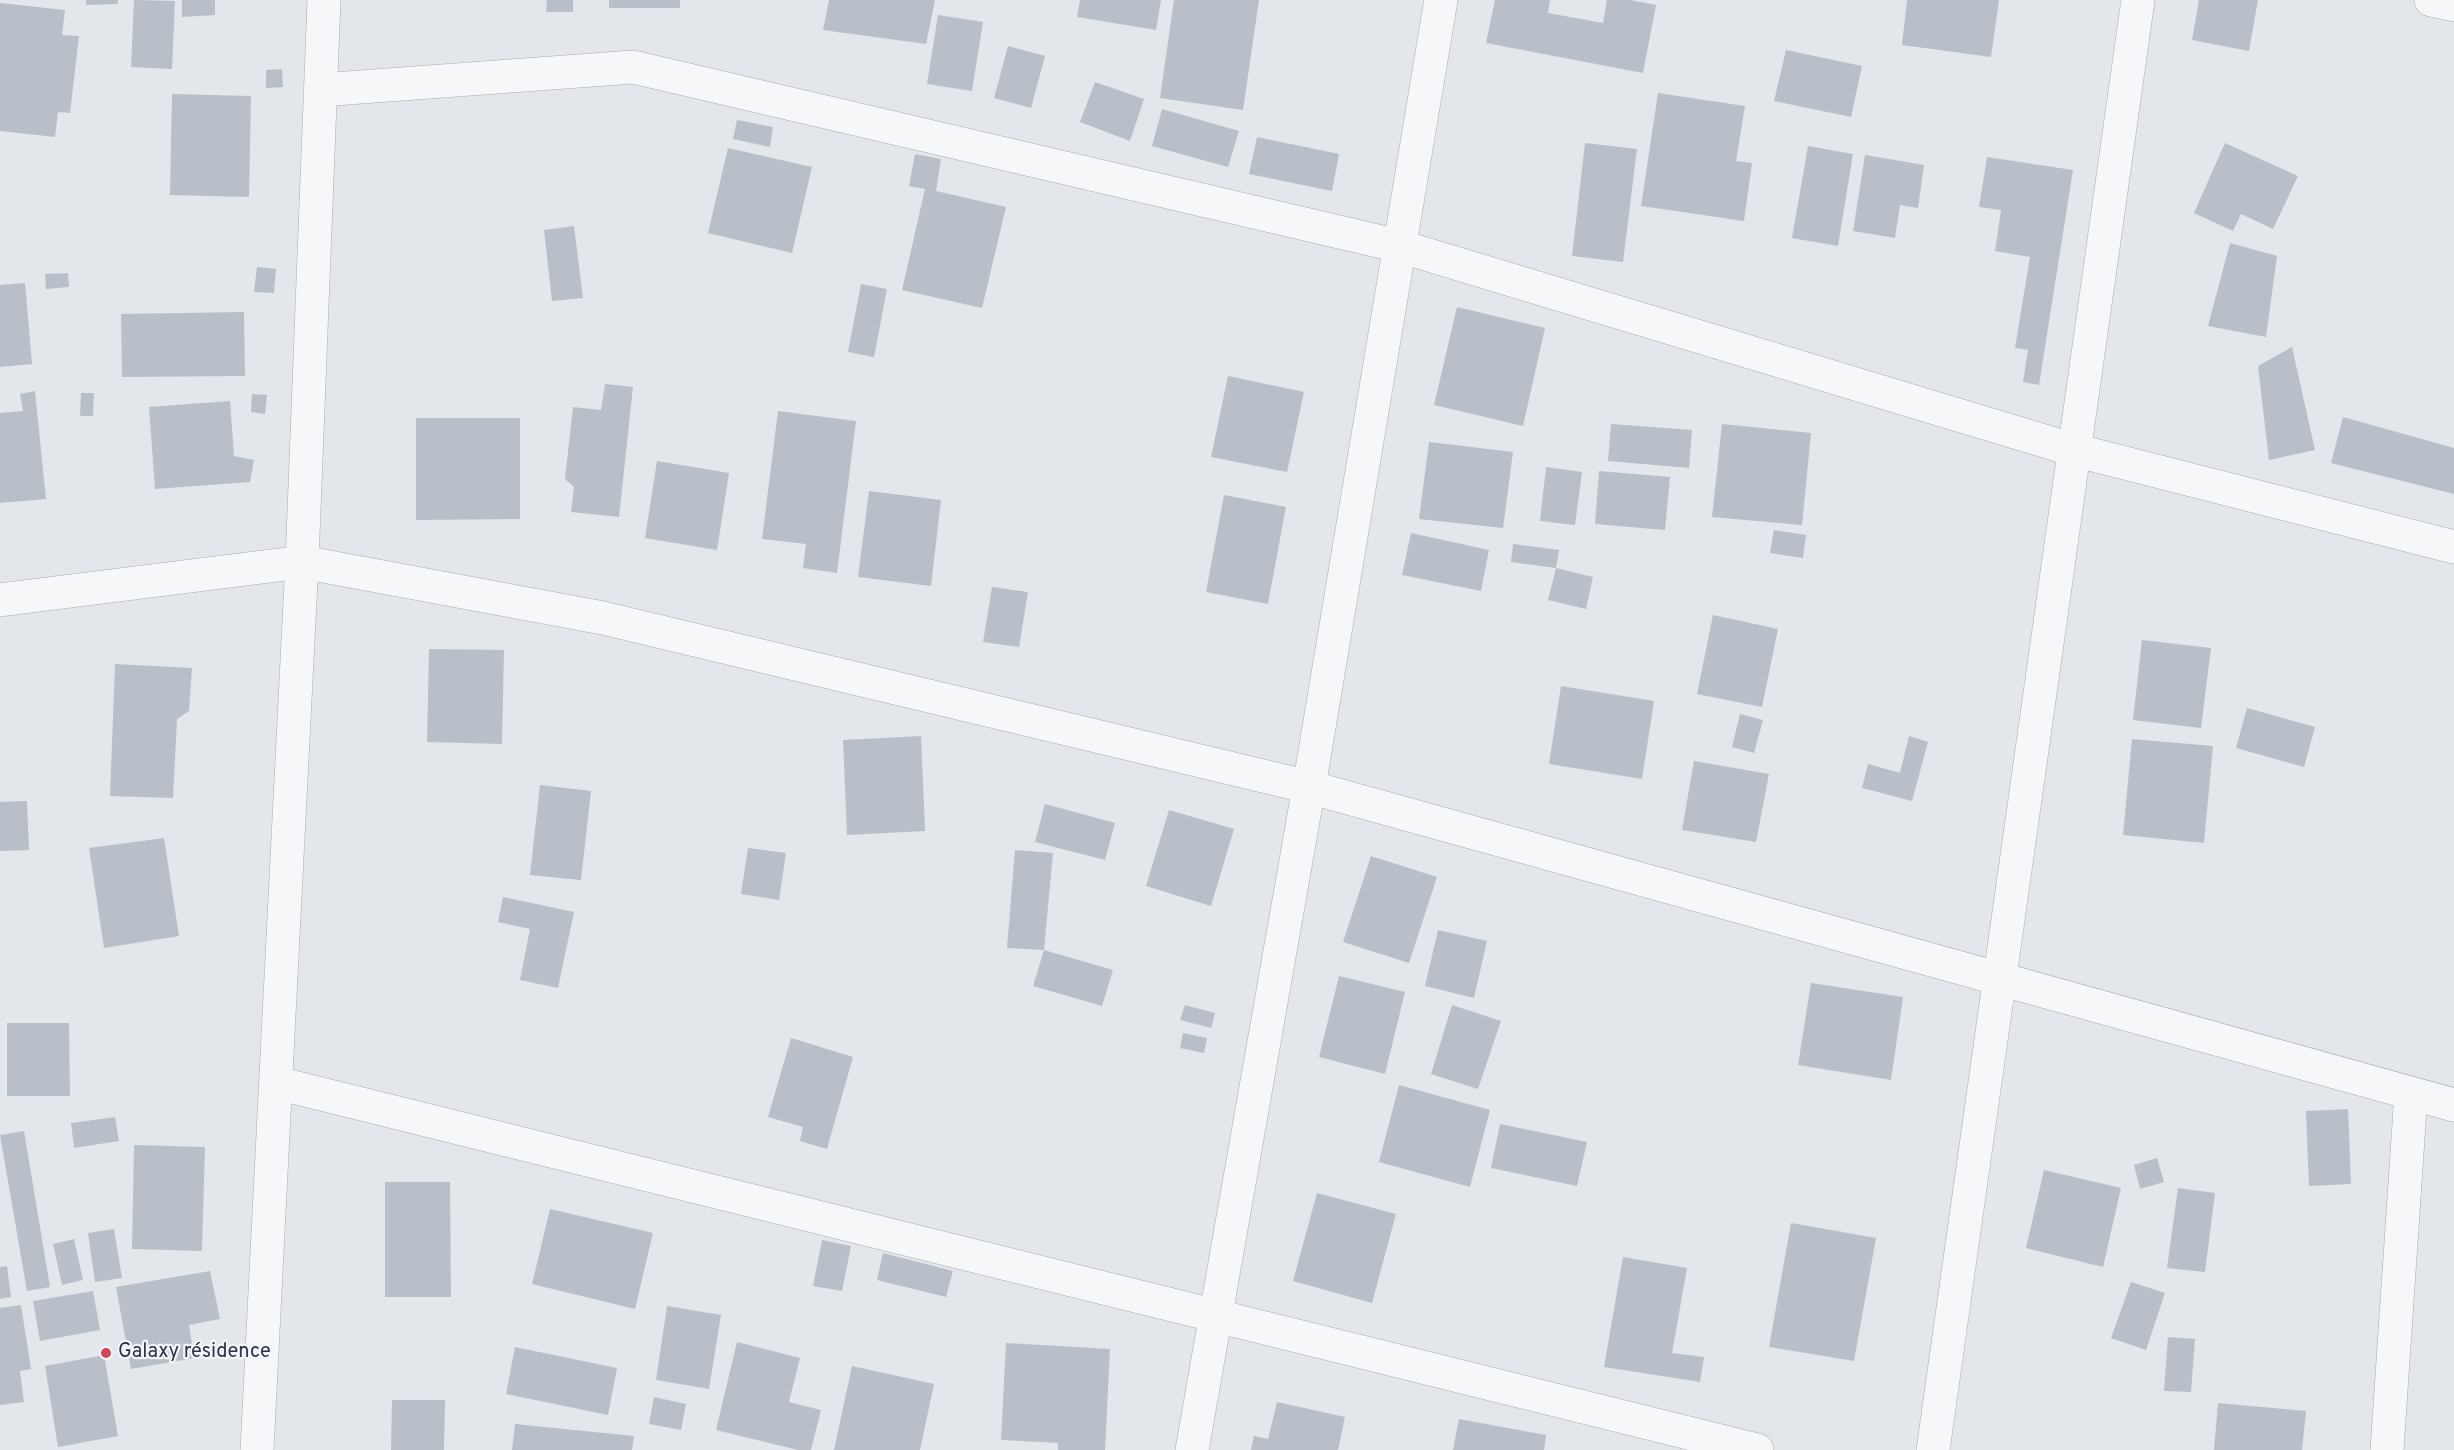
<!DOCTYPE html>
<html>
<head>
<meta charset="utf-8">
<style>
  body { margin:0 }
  canvas { display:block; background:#e3e6eb }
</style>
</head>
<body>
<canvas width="2454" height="1450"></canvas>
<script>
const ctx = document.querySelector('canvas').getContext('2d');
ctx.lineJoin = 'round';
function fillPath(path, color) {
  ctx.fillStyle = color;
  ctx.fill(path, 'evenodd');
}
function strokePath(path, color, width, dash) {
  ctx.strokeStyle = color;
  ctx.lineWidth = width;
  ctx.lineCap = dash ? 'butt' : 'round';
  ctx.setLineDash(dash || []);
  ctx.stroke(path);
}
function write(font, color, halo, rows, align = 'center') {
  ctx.font = font + ' Overpass,sans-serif';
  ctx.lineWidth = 4.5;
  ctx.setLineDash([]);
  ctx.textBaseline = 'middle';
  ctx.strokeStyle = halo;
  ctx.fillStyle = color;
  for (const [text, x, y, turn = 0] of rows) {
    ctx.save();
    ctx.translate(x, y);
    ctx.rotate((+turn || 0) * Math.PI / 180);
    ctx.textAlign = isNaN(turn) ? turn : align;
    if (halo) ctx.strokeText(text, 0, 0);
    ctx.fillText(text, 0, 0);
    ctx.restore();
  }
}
fillPath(new Path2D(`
  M86,0H118V4L86,5Z
  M134,0L175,1L172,69L131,67Z
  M182,0H215V15L182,17Z
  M547,0H573V12H546Z
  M609,0H680V8H609Z
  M829,0H935L926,44L823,30Z
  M1080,0H1161L1156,30L1077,17Z
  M1174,0H1259L1243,110L1160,98Z
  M1495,0H1550L1548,13L1603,23L1607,0H1630L1656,5L1643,73L1486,43Z
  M1907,0H1999L1991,57L1902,45Z
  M2199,0H2258L2249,51L2192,40Z
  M0,3L65,10L62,35L79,36L70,113L58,112L55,137L0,131Z
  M938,15L983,22L972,91L927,84Z
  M1008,46L1045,56L1031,108L994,98Z
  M1786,50L1862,66L1851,117L1774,101Z
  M282,69L283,87L266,88V70Z
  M1095,82L1144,99L1130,141L1080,122Z
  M1658,93L1745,106L1736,161L1752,163L1744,221L1641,206Z
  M172,94L251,96L249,197L170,195Z
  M1162,109L1239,131L1228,167L1152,146Z
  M737,120L773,127L770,147L733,139Z
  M1257,137L1339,154L1332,191L1249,174Z
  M1585,143L1637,149L1623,262L1572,256Z
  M2225,143L2298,176L2273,229L2241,214L2233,231L2194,213Z
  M1808,146L1853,154L1838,246L1792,238Z
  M728,148L812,167L792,253L708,233Z
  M915,154L941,159L936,191L1006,207L982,308L902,290L925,189L909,186Z
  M1865,155L1924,165L1918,208L1900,205L1895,238L1853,231Z
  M1987,157L2073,170L2039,385L2023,382L2028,350L2015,348L2030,257L1995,251L2001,210L1979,207Z
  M574,226L583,298L552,301L544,230Z
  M2230,243L2277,256L2266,337L2208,326Z
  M257,267L276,269L274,293L254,292Z
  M68,273L69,287L46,289L45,274Z
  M25,283L32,364L0,367V285Z
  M861,284L887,289L874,357L848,352Z
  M1457,307L1545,328L1523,426L1434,405Z
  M244,312L245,376L122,377L121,314Z
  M2292,347L2315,450L2269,460L2258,366Z
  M1228,376L1304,392L1287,472L1211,457Z
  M605,384L633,387L619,517L571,512L574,487L565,479L573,407L601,410Z
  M35,391L46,499L0,503V413L23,411L20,394Z
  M81,393H94L93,416H80Z
  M252,394L267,395L265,414L251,412Z
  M230,401L234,456L254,460L250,482L155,489L149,407Z
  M778,411L856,421L837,573L803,568L806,544L762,539Z
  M2343,417L2454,448V494L2331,463Z
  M416,418H520V519L416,520Z
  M1611,424L1692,430L1689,468L1608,461Z
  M1722,424L1811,433L1802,525L1712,517Z
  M1429,442L1513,452L1503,528L1419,519Z
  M657,461L729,473L717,550L645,538Z
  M1546,467L1582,472L1575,525L1540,521Z
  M1599,471L1670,477L1665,530L1595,524Z
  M869,491L941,500L931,586L858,577Z
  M1224,495L1286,507L1268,604L1206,592Z
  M1774,530L1806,535L1803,558L1770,553Z
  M1411,533L1489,550L1481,591L1402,575Z
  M1513,544L1559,550L1556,568L1511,562Z
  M1556,568L1593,577L1586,609L1548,600Z
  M992,587L1028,592L1019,647L983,642Z
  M1713,615L1778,629L1762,707L1697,694Z
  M2142,640L2211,648L2201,728L2133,720Z
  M429,649L504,650L502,744L427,742Z
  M115,664L192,668L189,711L177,719L173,798L110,796Z
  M1561,686L1654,701L1642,779L1549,764Z
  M2247,708L2315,727L2304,767L2236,748Z
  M1740,714L1763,720L1754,753L1732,747Z
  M921,736L925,831L847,835L843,740Z
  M1909,736L1928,742L1912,801L1862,788L1868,764L1900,773Z
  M2132,739L2213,746L2204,843L2123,835Z
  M1694,761L1769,774L1756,842L1682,830Z
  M540,785L591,791L581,880L530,875Z
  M27,801L29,850L0,851V802Z
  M1045,804L1115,823L1105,860L1035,842Z
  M1169,810L1234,829L1211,906L1146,886Z
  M164,838L179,936L104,948L89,848Z
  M748,848L786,853L779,900L741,894Z
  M1015,850L1053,853L1044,950L1113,970L1102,1006L1033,986L1044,950L1007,948Z
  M1371,856L1437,877L1409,963L1343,942Z
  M503,897L574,912L558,988L520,980L530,929L498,922Z
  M1438,930L1487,941L1474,998L1425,986Z
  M1339,976L1405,992L1385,1074L1319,1057Z
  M1811,983L1903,997L1891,1080L1798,1065Z
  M1185,1005L1215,1013L1211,1028L1180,1020Z
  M1452,1005L1501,1021L1478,1089L1431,1074Z
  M7,1023H69L70,1096H7Z
  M1183,1033L1207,1038L1204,1053L1180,1048Z
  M791,1038L853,1057L827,1149L800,1141L803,1127L768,1117Z
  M1399,1085L1490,1110L1470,1187L1379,1162Z
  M2348,1109L2351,1184L2309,1186L2306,1111Z
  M115,1117L119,1141L74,1148L71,1123Z
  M1500,1124L1587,1142L1577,1186L1491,1168Z
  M24,1131L50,1287L27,1291L0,1135Z
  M134,1145L205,1147L202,1251L132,1249Z
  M2157,1158L2164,1182L2140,1189L2134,1165Z
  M2044,1170L2121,1188L2103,1267L2026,1248Z
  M385,1182H450L451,1297H385Z
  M2178,1188L2215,1193L2205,1272L2167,1268Z
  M1317,1193L1396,1214L1372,1303L1293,1281Z
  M550,1209L653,1233L635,1309L532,1284Z
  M1791,1223L1876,1238L1854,1361L1769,1347Z
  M114,1229L122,1278L95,1282L88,1233Z
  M74,1239L83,1280L62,1285L53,1244Z
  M822,1240L851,1246L842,1291L813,1286Z
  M883,1253L953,1271L946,1297L877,1280Z
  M1623,1257L1687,1268L1672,1353L1704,1357L1700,1382L1604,1367Z
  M7,1266L11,1297L0,1299V1267Z
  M210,1271L220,1319L189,1325L194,1358L131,1369L116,1287Z
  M2131,1282L2165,1293L2146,1350L2111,1338Z
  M93,1291L100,1330L40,1341L33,1301Z
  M21,1305L31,1369L20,1371L24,1402L0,1405V1308Z
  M667,1306L721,1315L709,1389L656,1380Z
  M2168,1337L2195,1339L2191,1392L2164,1391Z
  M737,1342L800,1358L789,1402L821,1410L811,1450H798L716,1430Z
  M1006,1343L1110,1349L1105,1450H1058V1443L1001,1440Z
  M515,1347L617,1368L608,1415L506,1394Z
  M104,1355L118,1436L58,1447L45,1366Z
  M852,1366L934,1384L920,1450H834Z
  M654,1397L686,1404L681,1430L649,1424Z
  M392,1400H445L444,1450H391Z
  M1277,1402L1345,1417L1338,1450H1251L1254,1436L1268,1439Z
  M2218,1403L2306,1411L2302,1450H2214Z
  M1459,1419L1546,1435L1544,1450H1453Z
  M515,1424L634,1436L632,1450H512Z`), '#b9bfc9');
const minor = new Path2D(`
  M320,90L633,67L1399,246L2074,450L2454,547
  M0,600L302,562L603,618L1309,787L2454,1105
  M277,1083L1757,1450
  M257,1450L302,562L324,0
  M1192,1450L1309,787L1441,0
  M1933,1450L2138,0
  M2387,1450L2411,1094`);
const tertiary = new Path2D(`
  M2431,0L2454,5`);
strokePath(minor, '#a8acb6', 34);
strokePath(tertiary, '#a8acb6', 34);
strokePath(minor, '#f6f7f9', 33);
strokePath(tertiary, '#f6f7f9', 33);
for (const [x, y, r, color] of [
  [106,1353,6,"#d34556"]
]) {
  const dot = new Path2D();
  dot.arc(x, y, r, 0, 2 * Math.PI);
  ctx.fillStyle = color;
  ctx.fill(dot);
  strokePath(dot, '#f2f5f8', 2);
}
write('20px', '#2a3244', '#f2f5f8', [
  ["Galaxy résidence",118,1353]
], 'left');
</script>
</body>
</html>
